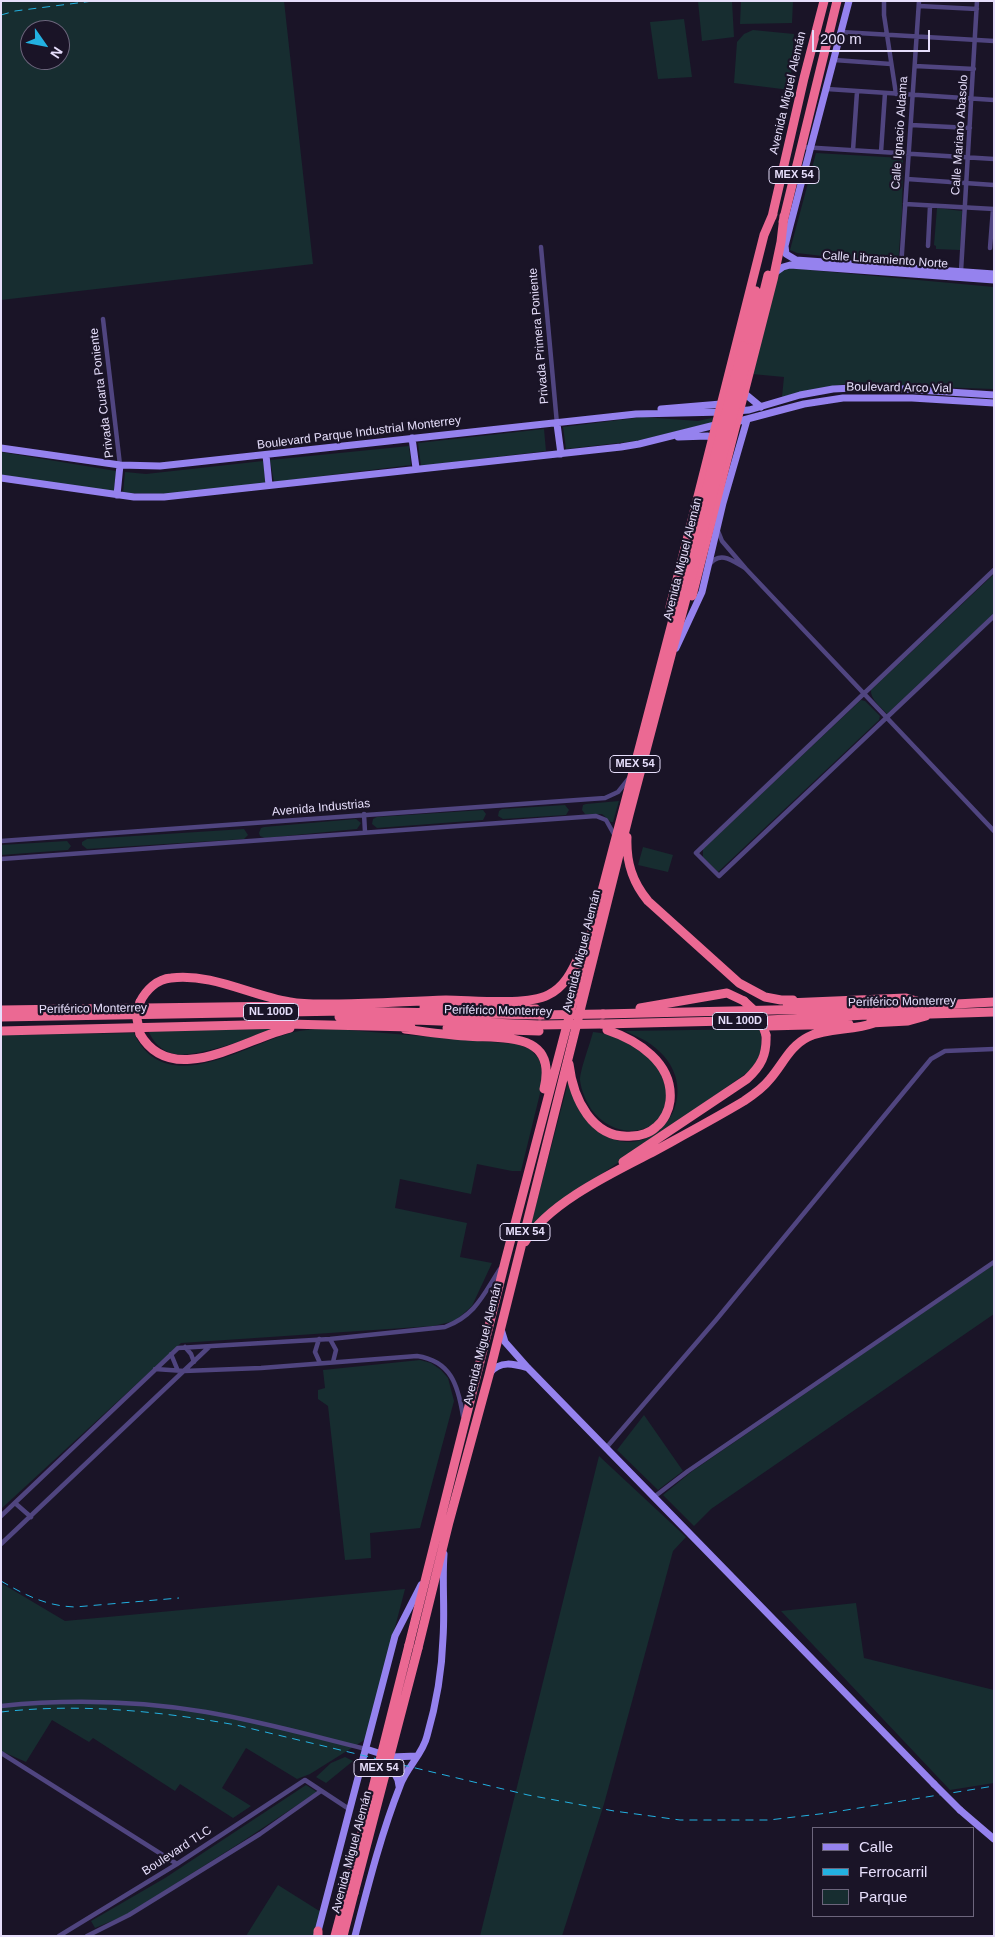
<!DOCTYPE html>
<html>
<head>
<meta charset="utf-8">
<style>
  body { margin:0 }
  #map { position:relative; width:995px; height:1937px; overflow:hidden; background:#1a1427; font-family:Helvetica,sans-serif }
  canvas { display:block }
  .frame { position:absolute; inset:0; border:2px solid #e6defb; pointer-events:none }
  .legend { position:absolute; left:812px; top:1827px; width:162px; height:90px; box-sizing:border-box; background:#1a1427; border:1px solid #6c657c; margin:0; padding:6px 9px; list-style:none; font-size:15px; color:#e6defb }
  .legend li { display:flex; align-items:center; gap:10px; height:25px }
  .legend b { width:25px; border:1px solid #6c657c }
  .north { position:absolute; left:20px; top:20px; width:50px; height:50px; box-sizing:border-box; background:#1a1427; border:1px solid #6c657c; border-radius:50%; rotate:123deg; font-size:14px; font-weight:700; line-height:20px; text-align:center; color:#e6defb }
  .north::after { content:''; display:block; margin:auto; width:18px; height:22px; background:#23b1e1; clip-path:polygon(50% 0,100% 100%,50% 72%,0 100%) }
  .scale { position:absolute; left:812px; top:30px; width:118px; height:22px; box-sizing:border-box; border:2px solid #e6defb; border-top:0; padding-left:6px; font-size:15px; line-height:18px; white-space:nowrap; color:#e6defb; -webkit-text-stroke:4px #1a1427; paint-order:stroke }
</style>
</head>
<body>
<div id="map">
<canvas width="995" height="1937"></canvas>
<div class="frame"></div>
<ul class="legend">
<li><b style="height:6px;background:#9582ee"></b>Calle</li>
<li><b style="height:6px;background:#23b1e1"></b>Ferrocarril</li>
<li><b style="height:14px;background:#172d30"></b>Parque</li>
</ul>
<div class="north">N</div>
<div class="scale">200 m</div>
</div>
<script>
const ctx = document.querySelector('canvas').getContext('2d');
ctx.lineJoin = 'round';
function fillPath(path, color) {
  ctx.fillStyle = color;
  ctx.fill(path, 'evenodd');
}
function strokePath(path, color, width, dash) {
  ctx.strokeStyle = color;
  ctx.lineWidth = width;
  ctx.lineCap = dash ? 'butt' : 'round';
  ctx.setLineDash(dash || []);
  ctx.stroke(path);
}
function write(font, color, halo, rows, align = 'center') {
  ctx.font = font + ' Helvetica,sans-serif';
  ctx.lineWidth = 4.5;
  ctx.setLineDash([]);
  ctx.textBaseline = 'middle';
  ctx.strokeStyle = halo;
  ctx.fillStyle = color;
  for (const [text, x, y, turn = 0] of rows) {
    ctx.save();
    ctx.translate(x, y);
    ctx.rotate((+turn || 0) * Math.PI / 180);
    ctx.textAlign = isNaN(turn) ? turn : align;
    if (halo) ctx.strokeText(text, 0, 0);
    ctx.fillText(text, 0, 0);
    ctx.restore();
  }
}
fillPath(new Path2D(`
  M1,1H284L313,264L1,300ZM30,30H60V60H30Z
  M698,1H732L734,37L702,41Z
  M741,1H793L792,23L740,24Z
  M684,19L692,77L658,79L650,22Z
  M753,30L794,34L790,90L734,83L737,42L744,34Z
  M816,153L903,158L902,211L898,265L797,253L790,250Z
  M937,208L962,211L960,250L936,249V246L934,245Z
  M788,268L994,287V389L845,384L814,389L782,397L784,377L752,374L777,277L781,271Z
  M643,417L698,421L716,417L715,422L636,441L566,449L563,427Z
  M544,429L546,451L421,466L418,443Z
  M409,446L411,465L274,482L270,460Z
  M1,452L116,471L114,492L1,475Z
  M263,461L266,483L175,494L123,493L125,472L146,474Z
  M994,574V613L887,714C881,707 870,699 871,690Z
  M861,700L865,701L880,716L879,720L718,872L703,857V849Z
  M619,801L613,822H611L602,814H585L582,810L583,805L586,804Z
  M565,805L569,810L566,815L503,819L498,816L499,811L502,809Z
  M483,810L486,814L483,820L377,828L372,824L373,819L377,817Z
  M356,819L361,823L357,829L265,838L260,836L259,833L261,828L264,827Z
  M244,829L248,835L244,839L87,849L82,845V842L87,839Z
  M67,841L71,846L68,850L1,855V845Z
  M643,847L673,855L668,872L638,865Z
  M285,1026C260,1034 200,1058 175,1054C162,1052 152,1041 148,1030Z
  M324,1028L516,1044L530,1049L539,1059L544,1077L521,1171H512L477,1164L471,1194L400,1179L395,1208L467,1223L460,1257L492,1263L472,1306L455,1321L433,1326L181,1343L1,1509V1035L134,1033C165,1101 246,1044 294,1032C303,1030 314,1029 324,1028Z
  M760,1029C764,1048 761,1058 748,1072C701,1105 654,1138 606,1171C579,1190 549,1204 529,1232L570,1075C573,1088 574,1104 583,1115C640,1190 724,1090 646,1041C639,1037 631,1034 625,1031Z
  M593,1032C615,1034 630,1044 648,1057C659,1065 659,1070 664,1082C681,1127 622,1151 591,1109C586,1101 581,1090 580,1080C580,1070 590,1044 593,1032Z
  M994,1264V1314L711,1509L694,1526L663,1495L691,1472Z
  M420,1360L431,1363L441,1370L448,1378L454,1401L420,1528L370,1533L371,1558L345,1560L328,1406L318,1399V1390L325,1388L323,1370Z
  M644,1415L683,1471L658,1490L617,1450Z
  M599,1456L686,1537L673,1551L604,1804L562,1936H480Z
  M1,1583L65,1621L405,1589L366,1739L310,1774L297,1779L246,1748L222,1788L251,1806L233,1818L180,1784L175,1791L93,1738L89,1742L52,1720L26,1762L1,1751Z
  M856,1603L864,1658L994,1690V1783L950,1790L781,1611Z
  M345,1757L353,1761L326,1783L316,1777L331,1763Z
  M306,1785L317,1792L240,1843L126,1915L95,1928L91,1921L165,1878Z
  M278,1885L321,1912L314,1936H246Z`), '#172d30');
strokePath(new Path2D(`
  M884,1V15L896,94
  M919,6L977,9
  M841,32L994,41
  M834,60L891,64
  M915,66L974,69
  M827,89L994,100
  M911,125L970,128
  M801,147L994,159
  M853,150L857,92
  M881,152L885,93
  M907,179L994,185
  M905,204L994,209
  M928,246L930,206
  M541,247L557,424
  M990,248L993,209
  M901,267L919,1
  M961,271L977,1
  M103,319L120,465
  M718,531L722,541L746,569L994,831
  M709,565C720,550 733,561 745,568
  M994,570L696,853L719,876L994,616
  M364,814L365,832
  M1,841L605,798L618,792L630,777
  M1,859L596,816L606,820L615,836
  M319,1339L315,1352L320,1363
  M330,1339L336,1350L333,1362
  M185,1347L191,1354L194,1362
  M171,1354L178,1371
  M155,1369L184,1371L261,1368L417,1356C451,1361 458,1385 463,1416
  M606,1448L716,1320L931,1059L945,1051L994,1049
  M654,1497L688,1471L994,1262
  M15,1503L31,1517
  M1,1516L178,1348L330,1339L445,1327C476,1315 483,1295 500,1269
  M1,1544L209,1347
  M1,1706C69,1699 139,1701 206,1712C260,1721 313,1736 366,1749
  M1,1753L177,1864
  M375,1762L408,1769
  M59,1936L177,1864L305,1780L349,1809
  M87,1936L129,1915L260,1834L321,1791`), '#504580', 4.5);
strokePath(new Path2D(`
  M849,1L790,226L785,246L786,254L796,260L994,274
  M776,272L783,267L790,265L994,280
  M744,393L761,407
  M661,409L721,404
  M735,411L749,410L800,395L833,389L873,387L994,395
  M732,423L804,404L843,398H912L994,403
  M557,424L561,454
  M678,437L708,436L713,439
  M412,438L416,468
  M1,448L120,465L160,466L636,414L724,412
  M266,455L269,485
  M1,478L134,497H164L621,447L639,444L719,424
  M117,495L120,465
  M676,648L702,592L723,503L747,420
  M501,1329L505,1342L528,1368L934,1784
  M490,1373C500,1360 514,1364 528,1368
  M366,1749L391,1757L417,1756
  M360,1774C372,1761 398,1767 399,1786
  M960,1810L994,1839
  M317,1935L395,1636L421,1585
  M355,1936C368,1886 381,1834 400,1786C406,1768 423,1754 427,1736C436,1705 442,1670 443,1638C445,1610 442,1582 444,1554`), '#9582ee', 7);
strokePath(new Path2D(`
  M772,217L804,78L824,1
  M783,222L837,1
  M743,346L756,291
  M750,348L768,275
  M692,596L773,280L781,242L784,216
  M670,607L764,235L773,214
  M627,837C626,862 632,882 648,901L739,983L765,997L781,1000H793
  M140,1002C146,990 157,979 171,978C213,973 251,996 290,1002C306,1005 323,1004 339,1004C375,1004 410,1001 446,1000C472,1000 526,1006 548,995C565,987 572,971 580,954
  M787,1003L906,998L927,1004
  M424,1007L536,1009
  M640,1008L727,993L744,1001
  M1,1010L289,1006
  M603,1014L899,1007L994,1002
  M1,1017L344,1011L540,1015
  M339,1017L540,1025
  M870,1023L908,1021L926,1016
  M602,1024L768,1020L907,1013L931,1014L994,1012
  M767,1026L849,1024
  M447,1028L539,1031
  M405,1029C426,1032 446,1035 466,1036C503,1039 558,1031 544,1089
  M1,1031L287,1024L411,1027
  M140,1034C172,1090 246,1038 290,1028
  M569,1064C573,1098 592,1140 632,1136C640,1136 650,1133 656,1127C664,1121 669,1110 670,1101C674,1063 637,1040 607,1030
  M623,1162L747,1079C761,1066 767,1055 766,1035
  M525,1242C547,1204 612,1173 651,1153C682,1136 714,1119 744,1101C753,1095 763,1088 770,1079C783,1064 790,1046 808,1037C828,1027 853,1031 874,1023
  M409,1645L505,1262L682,585
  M418,1648L449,1522L489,1375L629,815L689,587
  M318,1936V1931
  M335,1936L347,1891
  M343,1936L354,1893`), '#eb6993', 9);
strokePath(new Path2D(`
  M1,15L15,11L93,1
  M1,1581C25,1595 46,1606 75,1607L179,1598
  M1,1712C79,1703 159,1711 236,1725L528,1795L614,1811L680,1820H769L828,1813L994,1786`), '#23b1e1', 1, [8, 6]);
strokePath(new Path2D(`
  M934,1784L960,1810`), '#9582ee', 7);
strokePath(new Path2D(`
  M682,585L743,346
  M689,587L750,348
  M744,1001L759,1015L766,1035
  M540,1015L603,1014
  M540,1025L602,1024
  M140,1034L137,1019L140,1002
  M347,1891L409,1645
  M354,1893L418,1648`), '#eb6993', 9);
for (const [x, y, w] of [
  [794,175,50],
  [635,764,50],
  [271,1012,55],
  [740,1021,55],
  [525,1232,50],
  [379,1768,50]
]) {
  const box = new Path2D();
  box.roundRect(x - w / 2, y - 8.5, w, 17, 4);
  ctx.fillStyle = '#1a1427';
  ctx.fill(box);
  strokePath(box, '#e6defb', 1);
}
write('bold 11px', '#e6defb', null, [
  ["MEX 54",794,175],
  ["MEX 54",635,764],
  ["NL 100D",271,1012],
  ["NL 100D",740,1021],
  ["MEX 54",525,1232],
  ["MEX 54",379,1768]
]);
write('12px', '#e6defb', '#1a1427', [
  ["Avenida Miguel Alemán",788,93,-77],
  ["Calle Ignacio Aldama",900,133,-86],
  ["Calle Mariano Abasolo",960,135,-86],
  ["Calle Libramiento Norte",885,260,4],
  ["Privada Primera Poniente",539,336,-95],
  ["Boulevard Arco Vial",899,388,1],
  ["Privada Cuarta Poniente",102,393,-97],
  ["Boulevard Parque Industrial Monterrey",359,433,-7],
  ["Avenida Miguel Alemán",683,559,-76],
  ["Avenida Industrias",321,808,-5],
  ["Avenida Miguel Alemán",582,951,-76],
  ["Periférico Monterrey",902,1002,-1],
  ["Periférico Monterrey",93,1009,-1],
  ["Periférico Monterrey",498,1011,1],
  ["Avenida Miguel Alemán",483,1344,-76],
  ["Boulevard TLC",177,1851,-33],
  ["Avenida Miguel Alemán",352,1852,-75]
]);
</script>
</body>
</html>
